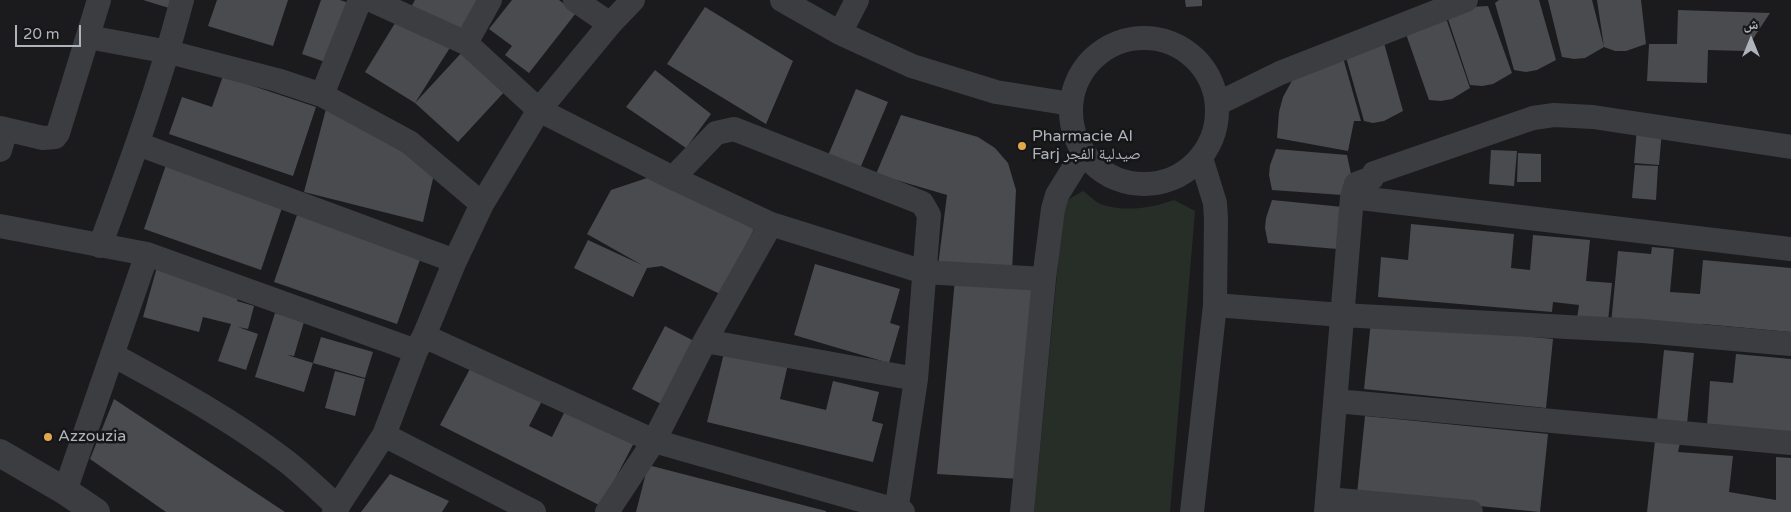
<!DOCTYPE html>
<html>
<head>
<meta charset="utf-8">
<style>
  body { margin:0 }
  #map { position:relative; width:1791px; height:512px; overflow:hidden; background:#1b1b1d; font-family:"Varela Round","Noto Naskh Arabic",sans-serif }
  canvas { display:block }
  .north { position:absolute; left:1726px; top:15px; width:50px; height:50px; -webkit-text-stroke:4px #161618; paint-order:stroke; rotate:0deg; font-size:14px; font-weight:700; line-height:20px; text-align:center; color:#afb3bb }
  .north::after { content:''; display:block; margin:auto; width:18px; height:22px; background:#afb3bb; clip-path:polygon(50% 0,100% 100%,50% 72%,0 100%) }
  .scale { position:absolute; left:15px; top:25px; width:66px; height:22px; box-sizing:border-box; border:2px solid #afb3bb; border-top:0; padding-left:6px; font-size:15px; line-height:18px; white-space:nowrap; color:#afb3bb; -webkit-text-stroke:4px #161618; paint-order:stroke }
</style>
</head>
<body>
<div id="map">
<canvas width="1791" height="512"></canvas>
<div class="north">ش</div>
<div class="scale">20 m</div>
</div>
<script>
const ctx = document.querySelector('canvas').getContext('2d');
ctx.lineJoin = 'round';
function fillPath(path, color) {
  ctx.fillStyle = color;
  ctx.fill(path, 'evenodd');
}
function strokePath(path, color, width, dash) {
  ctx.strokeStyle = color;
  ctx.lineWidth = width;
  ctx.lineCap = dash ? 'butt' : 'round';
  ctx.setLineDash(dash || []);
  ctx.stroke(path);
}
function write(font, color, halo, rows, align = 'center') {
  ctx.font = font + ' "Varela Round","Noto Naskh Arabic",sans-serif';
  ctx.lineWidth = 5;
  ctx.setLineDash([]);
  ctx.textBaseline = 'middle';
  ctx.strokeStyle = halo;
  ctx.fillStyle = color;
  for (const [text, x, y, turn = 0] of rows) {
    ctx.save();
    ctx.translate(x, y);
    ctx.rotate((+turn || 0) * Math.PI / 180);
    ctx.textAlign = isNaN(turn) ? turn : align;
    if (halo) ctx.strokeText(text, 0, 0);
    ctx.fillText(text, 0, 0);
    ctx.restore();
  }
}
fillPath(new Path2D(`
  M1083,191C1089,195 1096,203 1103,205C1126,212 1152,208 1174,200L1195,211L1170,512H1034L1064,202Z`), '#272e28');
fillPath(new Path2D(`
  M143,0H171L169,8Z
  M217,0H288L273,46L208,26Z
  M321,0H340L352,4L331,64L302,54Z
  M415,0H477L461,32L411,7Z
  M512,0H559L576,13L529,73L505,55L512,46L489,29Z
  M1185,0H1202V6L1186,7Z
  M1499,0H1539L1556,60L1537,70L1526,72L1514,70L1495,3Z
  M1548,0H1592L1604,47L1597,0H1641L1646,44L1626,51H1615L1604,47L1585,58L1574,59L1562,57Z
  M1488,6L1512,73L1493,84L1482,86L1470,85L1448,19L1470,7Z
  M705,7L793,61L766,124L667,64Z
  M1678,10L1770,13L1745,51L1708,50L1707,83L1647,81L1649,44H1677Z
  M400,15L451,46L415,103L464,50L507,89L458,142L415,103L365,72Z
  M1439,21H1447L1470,88L1452,99L1441,101L1429,100L1406,34Z
  M1384,43L1403,111L1384,121L1373,123L1364,121L1345,54Z
  M1342,54L1361,121H1354L1348,151L1277,138L1279,112L1283,97L1294,77Z
  M655,70L711,114L686,148L626,107Z
  M223,76L316,107L293,176L169,134L182,97L212,107Z
  M856,89L888,102L859,171L827,158Z
  M326,109L435,170L423,222L304,192Z
  M901,115L978,137L995,148L1008,163L1016,190L1012,271L938,266L947,195L876,174Z
  M1637,128L1662,130L1659,165L1634,163Z
  M1276,149L1347,155L1351,174L1342,195L1272,190L1269,175L1270,165Z
  M1491,150L1517,151L1514,186L1489,184Z
  M1518,153L1541,154V182H1517Z
  M166,165L283,205L261,270L144,229Z
  M1635,165L1658,166L1656,200L1632,198Z
  M653,176L754,229L722,295L662,266L647,268L633,297L574,268L588,240L642,265L587,234L611,190Z
  M1272,200L1343,207L1337,249L1268,243L1265,228L1266,218Z
  M297,215L421,257L397,324L274,282Z
  M1411,224L1514,234L1511,268L1530,270L1533,235L1590,240L1586,281L1612,283L1608,321L1577,319L1579,305L1553,302L1552,312L1378,297L1381,257L1408,260Z
  M1652,247L1674,249L1670,292L1700,294L1703,260L1791,268V332L1703,324L1702,332L1611,324L1618,251L1651,254Z
  M815,264L900,289L890,323L900,326L889,363L794,335Z
  M157,267L240,291L237,301L254,306L248,329L238,327L258,334L246,370L218,361L231,324L203,317L199,332L143,317Z
  M955,279L1036,285L1020,479L937,474Z
  M275,313L304,322L294,356L287,355L313,363L304,392L255,377Z
  M1371,321L1553,339L1546,408L1364,389Z
  M665,326L696,342L663,405L632,389Z
  M321,337L373,352L365,378L313,363Z
  M725,349L788,364L780,399L826,410L833,381L879,392L872,421L883,424L873,462L707,422Z
  M1664,350L1694,353L1687,424L1657,421Z
  M1736,354L1791,359V434L1707,426L1710,381L1733,383Z
  M472,365L544,397L529,426L552,437L567,407L636,439L601,506L440,425Z
  M335,371L365,379L355,416L325,408Z
  M114,399L285,512H166L90,459Z
  M1365,416L1548,434L1540,512L1357,494Z
  M1655,441L1680,443L1678,452L1733,456L1729,492L1776,500V457L1791,458V512H1647Z
  M648,465L826,511V512H636Z
  M390,474L449,501L442,512H361Z`), '#4a4b4f');
strokePath(new Path2D(`
  M371,0L466,43L539,110L673,178L771,224L924,272L1044,279
  M575,0L610,24
  M782,0L840,33L912,66L996,92L1071,104
  M840,33L857,0
  M88,37L169,52L277,80L322,95L409,142L482,204
  M1071 111a73 73 0 1 1 146 0a73 73 0 1 1-146 0Z
  M466,43L490,0
  M322,95L360,0
  M1217,104L1280,73L1466,0
  M0,128L43,138L55,137L58,133L99,0
  M138,144L455,261
  M0,150L6,130
  M673,178L716,133L734,129L922,203L929,215L916,379L896,512
  M1352,197L1791,249
  M0,226L147,254L416,351
  M100,246C130,165 160,84 182,0
  M1215,305L1341,315L1643,331L1791,344
  M424,336L654,441L903,512
  M705,341L916,379
  M113,355C172,387 232,420 286,461C304,475 321,492 338,507
  M1336,401L1791,443
  M384,435L534,512
  M65,491L147,254
  M1328,499L1471,512
  M334,512L384,435L416,351L424,336L455,261L482,204L539,110L610,24L633,0
  M607,512L654,441L705,341L771,224
  M1022,512L1044,279L1053,209L1057,195L1083,153
  M1192,512L1215,305L1216,219L1215,203L1201,158
  M1326,512L1352,197L1356,184L1372,178L1374,173L1533,118L1554,115L1593,117L1791,147`), '#3c3d41', 24);
strokePath(new Path2D(`
  M0,453L65,491L96,512`), '#3c3d41', 28);
for (const [x, y, r, color] of [
  [1022,146,5,"#e0a950"],
  [48,437,5,"#e0a950"]
]) {
  const dot = new Path2D();
  dot.arc(x, y, r, 0, 2 * Math.PI);
  ctx.fillStyle = color;
  ctx.fill(dot);
  strokePath(dot, '#161618', 2);
}
write('16px', '#afb3bb', '#161618', [
  ["Pharmacie Al",1032,137],
  ["Farj صيدلية الفجر",1032,155],
  ["Azzouzia",58,437]
], 'left');
</script>
</body>
</html>
